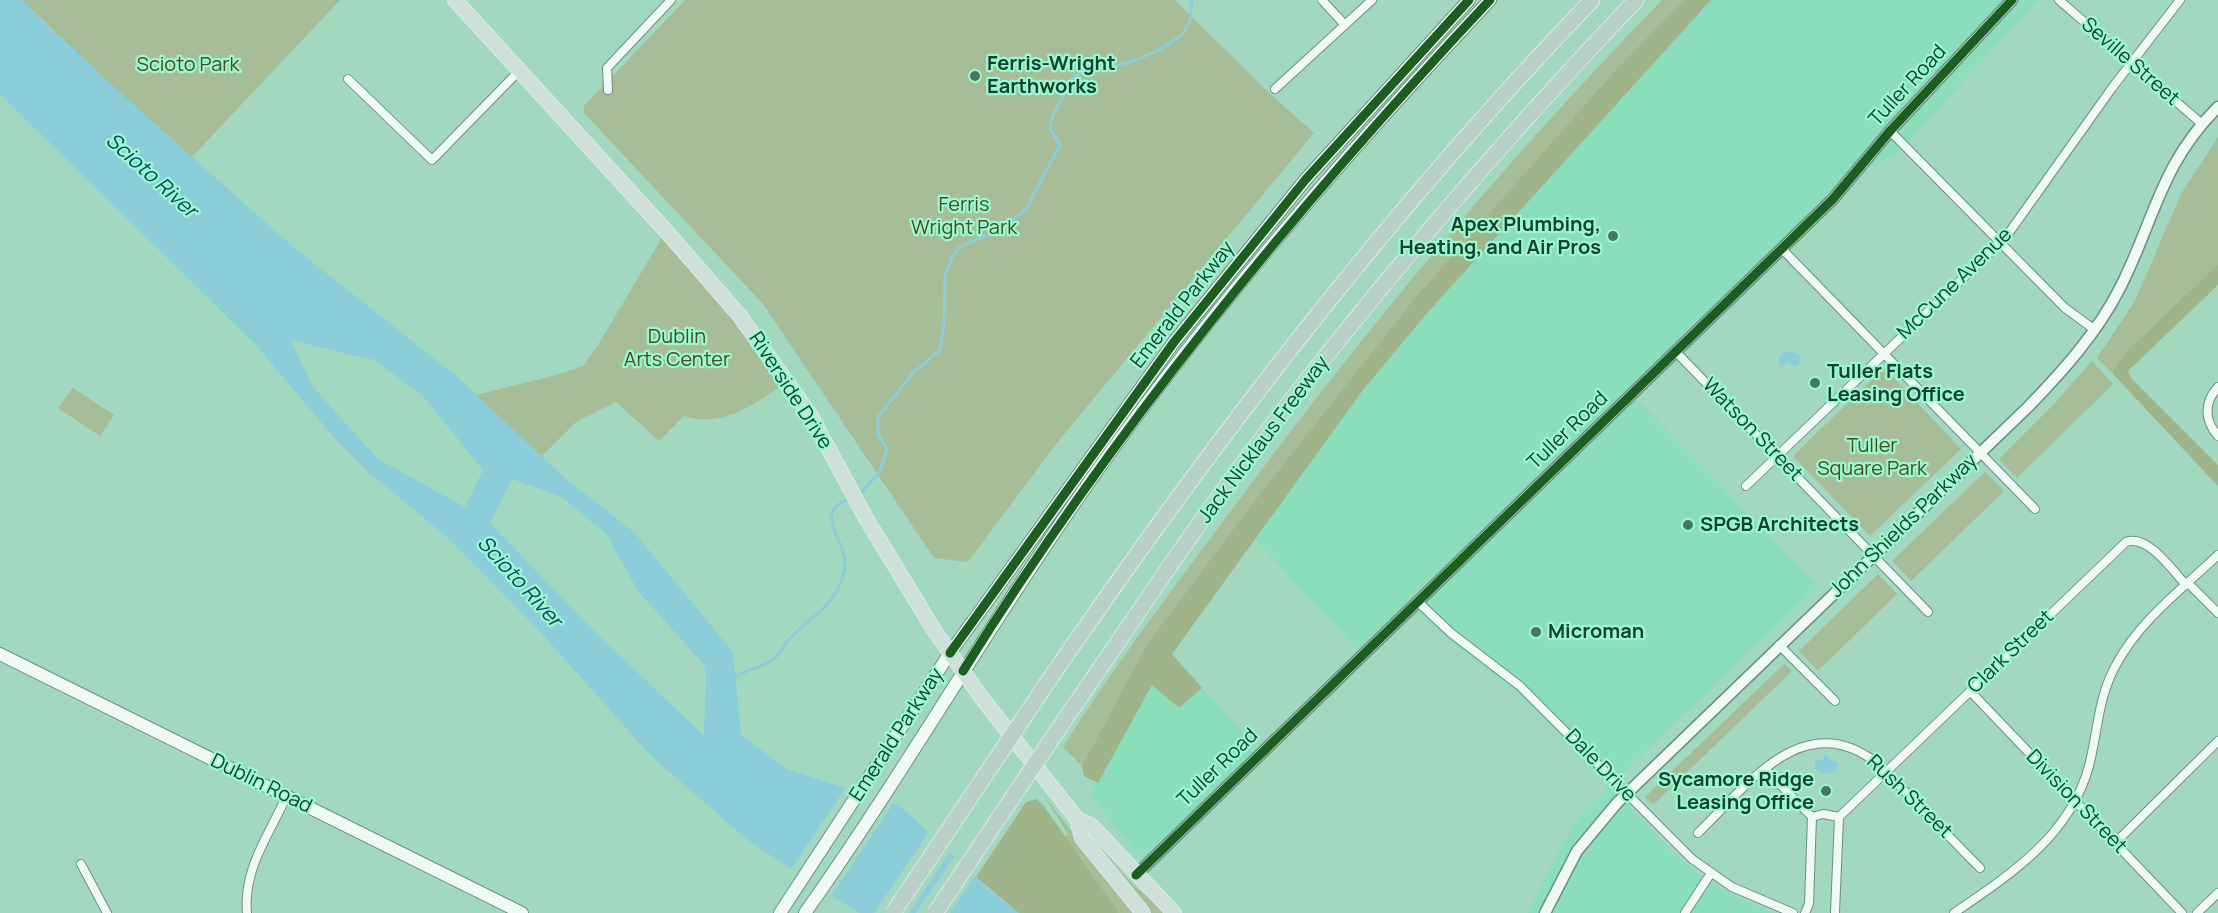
<!DOCTYPE html>
<html>
<head>
<meta charset="utf-8">
<style>
  body { margin:0 }
  canvas { display:block; background:#a2d7c0 }
</style>
</head>
<body>
<canvas width="2218" height="913"></canvas>
<script>
const ctx = document.querySelector('canvas').getContext('2d');
ctx.lineJoin = 'round';
function fillPath(path, color) {
  ctx.fillStyle = color;
  ctx.fill(path, 'evenodd');
}
function strokePath(path, color, width, dash) {
  ctx.strokeStyle = color;
  ctx.lineWidth = width;
  ctx.lineCap = dash ? 'butt' : 'round';
  ctx.setLineDash(dash || []);
  ctx.stroke(path);
}
function write(font, color, halo, rows, align = 'center') {
  ctx.font = font + ' Manrope,sans-serif';
  ctx.lineWidth = 4.5;
  ctx.setLineDash([]);
  ctx.textBaseline = 'middle';
  ctx.strokeStyle = halo;
  ctx.fillStyle = color;
  for (const [text, x, y, turn = 0] of rows) {
    ctx.save();
    ctx.translate(x, y);
    ctx.rotate((+turn || 0) * Math.PI / 180);
    ctx.textAlign = isNaN(turn) ? turn : align;
    if (halo) ctx.strokeText(text, 0, 0);
    ctx.fillText(text, 0, 0);
    ctx.restore();
  }
}
fillPath(new Path2D(`
  M1711,0H2038L1897,154L1871,166L1634,396L1817,586L1610,786L1668,847L1698,874L1723,890L1772,913H1528L1561,845L1580,817L1609,786L1537,710L1416,613L1367,659L1254,538L1363,390L1428,312Z
  M1152,685L1179,708L1202,688L1266,756L1154,868L1139,855L1090,795Z`), '#8adebc');
fillPath(new Path2D(`
  M22,0H340L192,157L109,83Z
  M685,0H1175L1268,92L1314,133L1056,444L968,562L934,558L763,304L584,113V106Z
  M1662,0H1684L1617,68L1414,299L1262,491L1147,644L1082,766L1063,747C1111,671 1165,599 1219,527C1355,342 1502,164 1662,0Z
  M2218,137V264L2124,354L2112,373L2097,358L2135,301L2181,194Z
  M666,231L787,382C756,403 723,429 684,416L659,441L616,402L576,422L541,457L476,395L557,375L583,366L595,350Z
  M2092,361L2113,384L2017,478L1999,459L2057,401Z
  M1884,368L1961,449L1870,536L1793,456Z
  M73,388L114,415L100,436L58,408Z
  M1985,472L2004,491L1911,581L1892,561Z
  M1878,574L1897,594L1818,671L1799,651Z
  M1784,664L1792,671L1653,805L1645,797Z
  M1044,796L1135,913H1119L1064,838L1068,834Z
  M1100,847L1133,885L1167,913H1149L1098,849Z`), '#a6bd98');
fillPath(new Path2D(`
  M1684,0H1711L1428,312L1363,390L1172,654L1202,688L1179,708L1152,685L1098,783L1084,776L1082,766L1147,644L1262,491L1414,299L1617,68Z
  M2218,264V285L2128,371L2130,377L2218,465V486L2112,373L2124,354Z
  M1036,799L1043,805L1119,913H1019L976,877L1026,802Z`), '#9fb489');
fillPath(new Path2D(`
  M0,0H22L109,83L292,246L460,379L568,481L634,532L733,652L741,735L786,769L899,805L990,890L1019,913H859L750,842L652,757L535,626L444,534L369,473L332,435L255,344L0,94ZM291,340L374,360L423,396L483,470L465,507L378,459L313,387ZM512,479L562,497L607,535L638,591L706,667L704,736L595,632L490,523Z
  M1785,352L1797,353L1801,357V362L1795,368L1788,361L1781,368L1778,359Z
  M1826,754L1830,760L1837,762V770C1830,774 1821,774 1815,769V761L1822,760Z`), '#8ccdda');
fillPath(new Path2D(`
  M847,786L895,801L829,899L789,872Z
  M930,830L951,850L909,913H874Z
  M956,854L977,873L950,913H916Z`), '#a2d7c0');
strokePath(new Path2D(`
  M860,495L879,472L887,450L878,434V417L912,374L940,350L944,326L945,276L952,257L959,247L1003,229L1026,209L1060,145L1050,128L1053,115L1072,79L1075,75L1134,61L1159,50L1182,35L1190,21L1192,0
  M734,678C746,669 758,669 771,661C780,656 783,644 791,637C810,618 833,606 842,579C844,573 846,563 844,556C840,534 815,512 849,499`), '#8ccdda', 3);
const minor = new Path2D(`
  M1322,0L1345,25
  M2059,0L2202,124
  M348,79L432,160L519,71
  M1275,89L1372,0
  M608,90L607,68L671,0
  M1890,131L2065,308L2095,330
  M1782,249L2035,509
  M1676,352L1928,612
  M2218,387C2204,402 2204,420 2218,436
  M1746,486L2006,237L2112,88L2180,0
  M2188,583L2218,613
  M1417,601L1451,633L1520,686L1692,859L1732,887L1793,913
  M1779,645L1835,701
  M1970,691L2182,913
  M1765,769L1812,817
  M1812,817L1823,814L1839,817
  M1839,817L2126,542C2148,534 2172,570 2186,585
  M1698,833C1748,785 1804,705 1878,764L1980,868
  M2115,843L2218,741
  M81,864L107,913
  M247,913C243,869 269,835 286,797
  M1685,913L1711,873
  M1805,913L1809,904L1812,817
  M1835,913L1839,817
  M1954,913C2011,874 2070,836 2089,766C2098,731 2098,697 2116,665C2139,621 2182,589 2218,555
  M2197,913L2218,893`);
const tertiary = new Path2D(`
  M1136,875L1833,199L1890,131L2012,0
  M1545,913L1577,851L1617,803L2028,407C2063,371 2097,333 2120,288C2154,221 2161,163 2218,107`);
const secondary = new Path2D(`
  M0,654L522,913
  M780,913L950,653L1174,342L1306,179L1469,0
  M805,913C897,783 977,645 1067,514C1192,331 1338,162 1490,0`);
const primary = new Path2D(`
  M455,0L666,231L739,315L811,416L867,520L934,630L981,697L1077,819L1082,838L1143,913
  M1077,819L1092,826L1174,913`);
const motorway = new Path2D(`
  M1047,683C1212,442 1390,210 1592,0
  M1072,709C1129,627 1184,542 1244,462C1366,300 1496,147 1636,0`);
strokePath(minor, '#6a9181', 10);
strokePath(tertiary, '#6a9181', 13);
strokePath(secondary, '#6a9181', 14);
strokePath(primary, '#d5ede3', 16);
strokePath(motorway, '#d5ede3', 17);
strokePath(minor, '#f1f9f6', 8);
strokePath(tertiary, '#f1f9f6', 10);
strokePath(secondary, '#f1f9f6', 12);
strokePath(primary, '#cfe0da', 14);
strokePath(motorway, '#b9d0c8', 15);
const motorwayBridge = new Path2D(`
  M893,913L1047,683
  M935,913L1072,709`);
strokePath(motorwayBridge, '#d5ede3', 17, []);
strokePath(motorwayBridge, '#b9d0c8', 15);
strokePath(new Path2D(`
  M950,653L1174,342L1306,179L1469,0
  M963,671C1114,429 1295,208 1490,0
  M1136,875L1833,199L1890,131L2012,0`), '#1b5e20', 9);
for (const [x, y, r, color] of [
  [975,76,6,"#477562"],
  [1613,236,6,"#477562"],
  [1815,383,6,"#477562"],
  [1688,525,6,"#477562"],
  [1536,632,6,"#477562"],
  [1826,791,6,"#477562"]
]) {
  const dot = new Path2D();
  dot.arc(x, y, r, 0, 2 * Math.PI);
  ctx.fillStyle = color;
  ctx.fill(dot);
  strokePath(dot, '#99fad1', 2);
}
write('20px', '#164030', '#99fad1', [
  ["Seville Street",2130,62,41],
  ["Tuller Road",1908,86,-47],
  ["McCune Avenue",1955,284,-44],
  ["Emerald Parkway",1183,305,-52],
  ["Riverside Drive",790,391,57],
  ["Watson Street",1752,430,46],
  ["Tuller Road",1568,431,-44],
  ["Jack Nicklaus Freeway",1264,440,-53],
  ["John Shields Parkway",1904,526,-44],
  ["Clark Street",2011,652,-44],
  ["Emerald Parkway",897,735,-57],
  ["Dale Drive",1600,766,46],
  ["Tuller Road",1218,768,-44],
  ["Dublin Road",261,784,26],
  ["Rush Street",1909,797,44],
  ["Division Street",2076,802,46]
]);
write('bold 20px', '#164030', '#99fad1', [
  ["Ferris-Wright",987,64],
  ["Earthworks",987,87],
  ["Apex Plumbing,",1601,225,"right"],
  ["Heating, and Air Pros",1601,248,"right"],
  ["Tuller Flats",1827,372],
  ["Leasing Office",1827,395],
  ["SPGB Architects",1700,525],
  ["Microman",1548,632],
  ["Sycamore Ridge",1814,780,"right"],
  ["Leasing Office",1814,803,"right"]
], 'left');
write('20px', '#4d4a1b', '#99fad1', [
  ["Scioto Park",188,65],
  ["Ferris",964,205],
  ["Wright Park",964,228],
  ["Dublin",677,337],
  ["Arts Center",677,360],
  ["Tuller",1872,446],
  ["Square Park",1872,469]
]);
write('italic 21px', '#0c495c', '#99fad1', [
  ["Scioto River",151,176,42],
  ["Scioto River",519,582,48]
]);
</script>
</body>
</html>
